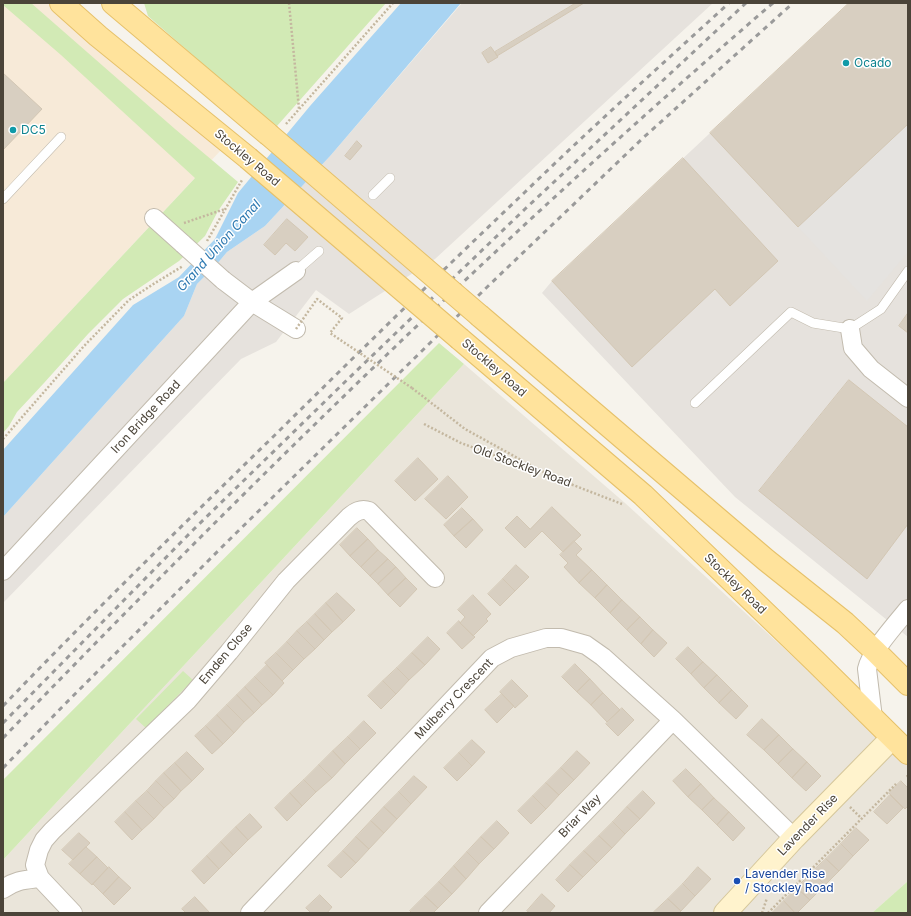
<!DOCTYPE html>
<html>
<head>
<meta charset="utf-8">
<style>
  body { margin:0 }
  #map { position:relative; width:911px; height:916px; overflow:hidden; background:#f6f3ec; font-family:Inter,sans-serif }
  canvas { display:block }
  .frame { position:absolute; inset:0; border:4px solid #4b4439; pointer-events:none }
</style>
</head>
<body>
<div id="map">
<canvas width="911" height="916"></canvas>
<div class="frame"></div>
</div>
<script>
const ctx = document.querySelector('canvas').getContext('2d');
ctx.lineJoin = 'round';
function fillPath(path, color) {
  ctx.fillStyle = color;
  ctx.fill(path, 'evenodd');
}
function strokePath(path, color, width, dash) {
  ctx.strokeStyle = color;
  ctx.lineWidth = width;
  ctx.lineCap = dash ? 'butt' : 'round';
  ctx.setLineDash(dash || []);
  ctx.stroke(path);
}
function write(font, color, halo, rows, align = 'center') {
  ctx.font = font + ' Inter,sans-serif';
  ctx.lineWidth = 3;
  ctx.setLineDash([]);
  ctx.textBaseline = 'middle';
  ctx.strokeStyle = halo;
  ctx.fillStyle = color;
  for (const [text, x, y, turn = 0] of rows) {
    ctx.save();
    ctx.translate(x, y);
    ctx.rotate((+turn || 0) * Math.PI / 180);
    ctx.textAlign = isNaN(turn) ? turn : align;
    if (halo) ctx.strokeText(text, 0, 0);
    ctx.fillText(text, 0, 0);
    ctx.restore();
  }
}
fillPath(new Path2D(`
  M464,364L625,503L880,736L908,763V881L872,913H3V860Z`), '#eae5da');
fillPath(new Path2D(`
  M3,3H57L222,149L3,383Z`), '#f7ead8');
fillPath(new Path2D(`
  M462,3H713L435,259L349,314L316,290L276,342L241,359L3,603V517L184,316L197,284L217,264L227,252L265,226L331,155Z
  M849,3H908V637L735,497L542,293L552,281Z`), '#e6e2dd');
fillPath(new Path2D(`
  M3,3H31L175,129L238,182L218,211L205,236L179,261L123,299L88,334L44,383L17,412L9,426L3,433V383L195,178L61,55L3,5Z
  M144,3H386L277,126L244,100L148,16Z
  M439,343L464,364L3,860V780Z
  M183,671L193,680L146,728L136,719Z
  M908,881V913H872Z`), '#d2eab5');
fillPath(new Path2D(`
  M908,124V252L867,301L798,227Z`), '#e5e3e0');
fillPath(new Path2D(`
  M401,3H461L331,155L265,226L227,252L217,264L197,284L184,316L3,517V450L133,305L179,277L215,239L238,193L310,106Z`), '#a9d4f2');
const building = new Path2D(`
  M576,3H584L497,56L495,52Z
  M849,3H908V124L798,227L710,133Z
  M491,47L498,57L488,63L482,53Z
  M3,73L42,109L3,150Z
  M357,141L362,146L350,160L345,156Z
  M683,158L778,261L730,306L715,289L632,367L552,281Z
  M287,219L308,237L295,251L286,243L275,255L264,245Z
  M908,313V333L899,326Z
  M849,380L908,427V524L867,579L759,491Z
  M418,458L438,479L415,501L395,481Z
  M448,476L468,497L446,519L425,499Z
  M552,507L581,535L563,552L542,531L525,548L505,528L517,516L530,529Z
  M462,508L473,519L454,536L444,525Z
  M473,519L483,530L466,548L454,536Z
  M357,528L368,539L350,556L340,545Z
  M368,539L378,550L361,567L350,556Z
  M574,541L582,549L576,555L592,570L579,583L564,567L568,563L560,555Z
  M378,550L388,559L370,576L361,567Z
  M388,559L396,567L378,584L370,576Z
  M516,565L529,577L515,591L503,579Z
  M396,567L406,578L388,595L378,584Z
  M592,570L607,585L595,598L579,583Z
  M406,578L417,589L400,607L388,595Z
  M503,579L515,591L500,606L488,594Z
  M607,585L622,600L610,613L595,598Z
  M337,593L355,610L343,622L326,603Z
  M473,595L491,614L486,619L488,621L473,636L460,623L465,617L458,610Z
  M622,600L640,617L627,630L610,613Z
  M326,603L343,622L332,632L315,614Z
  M315,614L332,632L324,640L307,622Z
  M640,617L653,630L641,644L627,630Z
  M459,621L460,623L475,637L462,649L447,633Z
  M307,622L324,640L315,649L297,631Z
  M653,630L667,643L654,657L641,644Z
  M297,631L315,649L304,659L287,642Z
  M428,637L440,649L425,665L412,653Z
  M287,642L304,659L293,670L276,653Z
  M688,647L703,662L691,674L676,659Z
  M276,653L293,670L282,681L265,663Z
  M412,653L425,665L409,680L397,668Z
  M703,662L717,675L704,688L691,674Z
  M575,664L590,679L577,692L562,677Z
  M267,665L284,683L273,695L255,677Z
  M397,668L409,680L396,694L383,681Z
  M717,675L732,690L719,703L704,688Z
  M255,677L273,695L262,705L245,687Z
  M590,679L603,693L591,705L577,692Z
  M512,680L528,696L515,708L500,692Z
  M383,681L396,694L381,709L368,696Z
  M245,687L262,705L254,713L237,695Z
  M732,690L748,706L736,719L719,703Z
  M603,693L620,710L607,722L591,705Z
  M502,694L514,706L497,723L485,710Z
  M237,695L254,713L244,722L227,705Z
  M227,705L244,722L234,733L217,715Z
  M622,708L634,720L618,736L606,724Z
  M217,715L234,733L223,744L206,726Z
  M762,719L779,735L764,750L747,735Z
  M364,721L376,733L360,749L348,737Z
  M206,726L223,744L212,754L195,736Z
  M779,735L793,749L778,764L764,750Z
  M348,737L360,749L345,764L333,751Z
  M472,740L485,752L472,766L459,753Z
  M793,749L807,762L792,778L778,764Z
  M333,751L345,764L332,778L319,765Z
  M577,751L590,763L574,780L561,768Z
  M187,752L204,769L192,781L175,763Z
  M459,753L472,766L457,781L444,768Z
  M807,762L821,776L806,791L792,778Z
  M175,763L192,781L181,791L164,773Z
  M319,765L332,778L316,792L304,780Z
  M561,768L574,780L559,795L546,783Z
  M686,769L701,784L688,797L673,781Z
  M164,773L181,791L174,799L156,781Z
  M414,776L427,787L411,804L399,792Z
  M304,780L316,792L302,806L290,793Z
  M156,781L174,799L164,808L147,791Z
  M901,781L908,788V806L905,809L889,793Z
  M546,783L559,795L546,809L533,796Z
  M701,784L714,798L702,810L688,797Z
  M147,791L164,808L154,819L136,801Z
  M643,791L655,803L640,819L627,807Z
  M399,792L411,804L397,819L384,807Z
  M290,793L302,806L287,821L275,808Z
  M890,795L903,808L887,824L874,812Z
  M533,796L546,809L531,824L518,811Z
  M714,798L729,812L717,825L702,810Z
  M136,801L154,819L142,830L125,812Z
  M384,807L397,819L384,833L371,821Z
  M627,807L640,819L625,834L613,822Z
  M125,812L142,830L132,840L115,822Z
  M729,812L745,828L733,841L717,825Z
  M250,814L262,827L248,840L236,827Z
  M371,821L384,833L369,849L356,837Z
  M497,821L509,833L494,849L481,837Z
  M613,822L625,834L612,848L599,836Z
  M236,827L248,840L233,855L221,842Z
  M856,828L869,840L853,856L841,844Z
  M79,833L90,843L73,860L62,850Z
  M599,836L612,848L597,863L584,851Z
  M356,837L369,849L356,863L343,851Z
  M481,837L494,849L479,864L467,852Z
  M221,842L233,855L219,869L207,856Z
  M841,844L853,856L839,871L826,859Z
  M86,847L97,857L80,874L69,864Z
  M343,851L356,863L341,878L328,866Z
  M584,851L597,863L583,877L570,865Z
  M467,852L479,864L466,879L454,866Z
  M207,856L219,869L204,884L192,871Z
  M97,857L108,868L92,885L80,874Z
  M826,859L839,871L825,885L812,872Z
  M570,865L583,877L568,892L556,880Z
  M454,866L466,879L452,894L439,882Z
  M109,867L119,877L103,894L93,884Z
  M698,867L711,879L695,896L683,884Z
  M812,872L825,885L810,900L797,888Z
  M119,877L131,888L114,905L103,894Z
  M439,882L452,894L438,908L425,896Z
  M683,884L695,896L681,911L668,899Z
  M797,888L810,900L797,913H795L784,901Z
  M542,894L555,906L549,913H530L527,911Z
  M320,895L332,907L327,913H311L306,908Z
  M425,896L438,908L433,913H412L410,911Z
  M195,897L210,913H186L182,909Z
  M668,899L681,911L679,913H655L654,912Z
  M784,901L795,913H772Z`);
fillPath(building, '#d8cfc1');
strokePath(building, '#d3c7b4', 1);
const lane = new Path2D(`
  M373,195L390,178
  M3,199L61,137
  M296,271L319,251
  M695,403L791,312L813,323L850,329L881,309L908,271`);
const street = new Path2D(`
  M154,218L183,244
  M223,280L252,302L296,329
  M850,329L853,348L871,369L908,398
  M3,571L252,302L296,271
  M873,718L867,669C871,651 896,624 908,609
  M3,889C16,880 24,880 40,878
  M73,913L40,878L35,865L39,850L44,840L52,831L188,700L229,652L286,581L349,517C355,512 361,508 369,511L435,578
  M250,913L492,658L511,648L546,638H561L586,645L603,657L673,720L794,838
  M488,913L673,720`);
const secondary = new Path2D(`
  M725,913L794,838L892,738`);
const primary = new Path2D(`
  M61,3L98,36L248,158
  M113,3L268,134
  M480,316L766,560L845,623L875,651L908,684
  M460,339L643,495L816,662L908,753`);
strokePath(lane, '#c2bbae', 10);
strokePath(street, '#c2bbae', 20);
strokePath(secondary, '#d6c79b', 24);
strokePath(primary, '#e6c16a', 24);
strokePath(new Path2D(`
  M289,3L299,109
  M286,124L393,3
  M184,223L225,209
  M207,241L242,180
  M412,388L465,429L532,466
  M424,424L461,443L504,459L537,469L573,485L622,504
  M3,439L84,346L129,300L155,283L183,266
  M907,775L908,777
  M850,807L861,818
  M762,913L767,898
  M768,913L896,784`), '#c4b79f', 2.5, [2, 2]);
strokePath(lane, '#fff', 9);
strokePath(street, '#fff', 18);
strokePath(secondary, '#fff3cd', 22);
strokePath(primary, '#ffe39c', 22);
strokePath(new Path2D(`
  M3,706C93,612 187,521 280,430C361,350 442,271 524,193C591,128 660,66 729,3
  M3,723L194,529L349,378L525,209L746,3
  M3,738C250,483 504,234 773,3
  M3,768L66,703L227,542L484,290L643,138L793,3`), '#9a9a9a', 3, [5, 5]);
const streetBridge = new Path2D(`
  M183,244L223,280`);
const primaryBridge = new Path2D(`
  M268,134L480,316
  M248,158L460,339`);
strokePath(streetBridge, '#c2bbae', 20, []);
strokePath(primaryBridge, '#e6c16a', 24, []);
strokePath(new Path2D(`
  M296,329L317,299L342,318L330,333L412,388`), '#c4b79f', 2.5, [2, 2]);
strokePath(streetBridge, '#fff', 18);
strokePath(primaryBridge, '#ffe39c', 22);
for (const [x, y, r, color] of [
  [846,63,4,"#0f9aa8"],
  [13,130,4,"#0f9aa8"],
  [737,881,4,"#1a4fb4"]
]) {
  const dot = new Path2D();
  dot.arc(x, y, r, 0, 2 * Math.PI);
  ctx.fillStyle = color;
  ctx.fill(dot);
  strokePath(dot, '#fff', 1.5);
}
write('12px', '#0d838f', '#fff', [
  ["Ocado",854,63],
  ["DC5",21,130]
], 'left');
write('12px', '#4b4439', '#fff', [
  ["Stockley Road",247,158,40],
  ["Stockley Road",494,368,41],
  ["Iron Bridge Road",146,417,-47],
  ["Old Stockley Road",522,466,20],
  ["Stockley Road",735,584,44],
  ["Emden Close",226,654,-50],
  ["Mulberry Crescent",454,699,-46],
  ["Briar Way",580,816,-46],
  ["Lavender Rise",808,825,-46]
]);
write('12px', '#164399', '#fff', [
  ["Lavender Rise",745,874],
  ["/ Stockley Road",745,888]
], 'left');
write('italic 13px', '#2e7ab2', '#fff', [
  ["Grand Union Canal",219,246,-48]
]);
</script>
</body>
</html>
